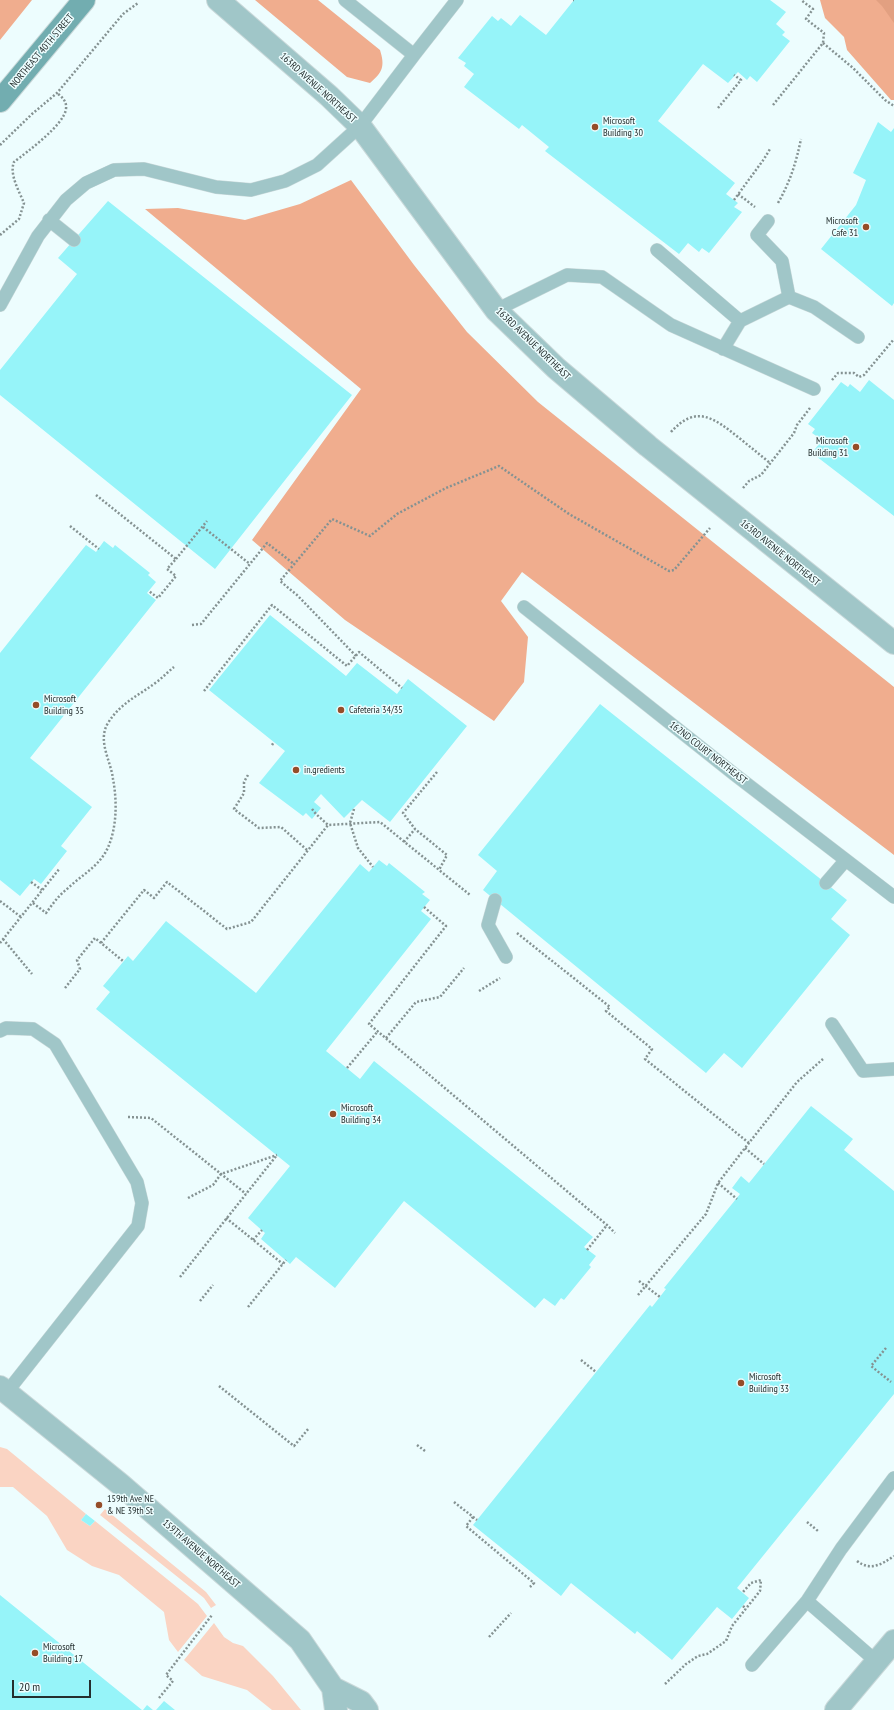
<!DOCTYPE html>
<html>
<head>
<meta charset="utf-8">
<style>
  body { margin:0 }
  #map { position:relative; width:894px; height:1710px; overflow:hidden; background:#edfdfe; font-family:"PT Sans Narrow",sans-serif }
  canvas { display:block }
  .scale { position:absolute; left:12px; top:1680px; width:79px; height:18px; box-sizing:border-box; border:2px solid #242e2e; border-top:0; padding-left:5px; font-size:12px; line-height:14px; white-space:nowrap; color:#242e2e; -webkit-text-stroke:3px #edfdfe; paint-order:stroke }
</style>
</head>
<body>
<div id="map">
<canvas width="894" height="1710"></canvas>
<div class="scale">20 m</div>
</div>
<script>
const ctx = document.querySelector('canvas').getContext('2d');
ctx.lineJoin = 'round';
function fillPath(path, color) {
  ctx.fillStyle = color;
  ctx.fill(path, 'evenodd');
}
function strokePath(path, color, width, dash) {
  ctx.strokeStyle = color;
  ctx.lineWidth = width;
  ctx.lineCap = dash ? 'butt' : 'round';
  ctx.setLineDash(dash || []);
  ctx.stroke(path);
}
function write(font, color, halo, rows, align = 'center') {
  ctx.font = font + ' "PT Sans Narrow",sans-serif';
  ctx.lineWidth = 3;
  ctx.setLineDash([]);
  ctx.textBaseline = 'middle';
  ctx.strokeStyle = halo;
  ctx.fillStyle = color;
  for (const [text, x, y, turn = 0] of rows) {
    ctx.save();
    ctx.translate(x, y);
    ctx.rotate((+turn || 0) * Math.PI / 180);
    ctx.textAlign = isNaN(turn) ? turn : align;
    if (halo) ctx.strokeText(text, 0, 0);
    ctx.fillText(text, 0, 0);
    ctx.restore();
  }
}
fillPath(new Path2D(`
  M0,1447L7,1449L86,1514L81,1520L90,1526L95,1521L198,1604L207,1616L178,1652L169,1640L164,1612L119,1575L92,1566L67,1550L47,1516L13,1487H0Z
  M105,1509L206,1592L216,1605L211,1608L204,1598L100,1515Z
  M214,1623L224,1637L233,1643L243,1646L273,1676L301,1710H272L247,1690L202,1676L184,1660Z`), '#fad4c3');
fillPath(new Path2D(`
  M0,0H32L0,40Z
  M255,0H318L380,50C385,66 383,72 370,83L347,77Z
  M820,0H894V100H891L847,50L844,37L825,18Z
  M351,180L414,265L467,332L538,402L894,687V855L522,572L501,601L528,637L524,682L494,721L345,620L252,540L361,389L145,209L178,208L245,220L300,204Z`), '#f0ad8e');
fillPath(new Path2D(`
  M876,0H894V23L882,6Z`), '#e2a081');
fillPath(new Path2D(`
  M574,0H770L786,12L776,24L785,32L782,35L790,41L757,82L750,76L747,80L738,72L728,83L703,64L658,121L735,183L726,194L738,203L734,207L742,212L709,253L702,248L699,252L688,243L679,254L545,151L549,147L522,125L519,129L464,87L474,74L464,66L466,63L458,58L492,16L498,21L501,18L511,26L520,15L546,35Z
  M878,122L891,132L894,128V303L892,306L821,249L856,205L866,180L853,173Z
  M108,201L352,395L215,569L0,395V370L77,274L58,258Z
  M869,380L894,400V516L812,453L822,440L812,433L815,429L808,424L841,382L848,387L850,384L860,392Z
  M104,541L113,548L115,545L150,573L148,575L156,582L147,593L156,600L30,758L92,807L61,846L67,851L41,884L34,879L20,896L0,880V653L86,545L96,552Z
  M270,615L346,676L357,663L397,694L408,679L467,726L390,822L362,800L344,818L321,794L314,802L321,808L312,819L306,813L303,816L259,783L285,751L209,690Z
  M600,704L847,900L831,919L850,935L742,1068L724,1053L706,1073L483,890L497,871L478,855Z
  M379,860L387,866L389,863L425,892L422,894L430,900L421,911L431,919L326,1051L360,1079L374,1061L593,1237L584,1247L596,1256L589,1265L591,1267L564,1300L561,1298L555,1306L544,1298L535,1308L404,1201L335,1288L296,1257L290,1264L261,1239L265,1233L248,1218L290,1166L96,1009L110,992L103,986L128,956L133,961L166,921L256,993L360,864L369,872Z
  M811,1106L853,1139L844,1150L894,1191V1394L737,1588L749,1598L732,1619L717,1607L672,1660L637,1631L635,1634L571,1583L561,1596L473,1525L650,1305L652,1307L666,1289L664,1288L740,1194L732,1188L741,1176L749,1183Z
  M86,1514L95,1521L90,1526L81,1520Z
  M0,1595L142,1710H0Z
  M164,1701L175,1710H156Z
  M147,1705L153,1710H143Z`), '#96f4f9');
const service = new Path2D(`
  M414,55L457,0
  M49,220L74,240
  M768,221L757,235L782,261L789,297
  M657,250L740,321
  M0,305L38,236L66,200L86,183L114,170L144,169L216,187L251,190L285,181L317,165L360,126L414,55L345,0
  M496,310L567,275L602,277L671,325L814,389
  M723,349L740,321L789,297L814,307L858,337
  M524,607L734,774L894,897
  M826,883L845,861
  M495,900L488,925L506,957
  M832,1024L863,1071L894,1069
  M0,1031L6,1028L33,1029L55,1044L137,1182L142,1203L138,1226L7,1392
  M807,1601L877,1662
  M752,1665L807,1601L841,1549L894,1478`);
const minor = new Path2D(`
  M218,0L329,96L360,126L496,310L556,368L648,446L894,643
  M0,1387L120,1484L300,1640L333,1688L336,1710
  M333,1688L361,1702L367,1710
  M836,1710L894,1641`);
const secondary = new Path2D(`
  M0,101L84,0`);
strokePath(service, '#c9d8d9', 14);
strokePath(minor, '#c9d8d9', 24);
strokePath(secondary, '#c9d8d9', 24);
strokePath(new Path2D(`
  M573,0H574
  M823,43L853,68L885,100L894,106
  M773,105L823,43L824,33L806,19L813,9L801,0
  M718,108L741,80L734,75
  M0,145L32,114L57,93L123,14L138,3
  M738,194L755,207
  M734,200L764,159L770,149
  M778,203C790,182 796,163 801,139
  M0,235L19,219L24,203C19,191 9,174 14,162C27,152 64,125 66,109C67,101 62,97 57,93
  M832,380L838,373H854L859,377L864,375L894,339
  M671,432C696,404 714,418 738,437C749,446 759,454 770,463
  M743,488L749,481L761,475L794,433L797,425L810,408
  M96,495L176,559L167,569L176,576L158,598L149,591
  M70,526L99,549
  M203,527L250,564
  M176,559L207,521
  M192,625L201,624L267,543L294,564
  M356,656L297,595L280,581L332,519L370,536L397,514L446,488L499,466L569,514L669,571L674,570L710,528
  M204,691L272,605L347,666L359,652L402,688
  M272,745L274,742
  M437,772L403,813L415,829L447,855L439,870
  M248,775L244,782V793L234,809L259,828L281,827L307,850
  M312,809L316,814L328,825L380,822L470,895
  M354,809L350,823L358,848L373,867
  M404,842L415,829
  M31,882L42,890
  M0,901L21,917
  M33,903L46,913C52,905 58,896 66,890C81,875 101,866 109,845C117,825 117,800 113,779C111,761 97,741 108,723C121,702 140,695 158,681C164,676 169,671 174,667
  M424,907L446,926L369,1024L607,1225L615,1233
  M517,933L610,1007L606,1011L652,1049L645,1059L749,1143
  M3,939L32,974
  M0,943L60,868
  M101,943L144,890L154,898L167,882L227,929L251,922L328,825
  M65,988L80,969L77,960L95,938L123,961
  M479,991L500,978
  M386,1038L416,1002L440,997L464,968
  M347,1068L378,1031
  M128,1117L151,1118L246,1194
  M745,1148L764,1164
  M718,1183L737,1199
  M188,1198L213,1185L221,1174L277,1155
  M226,1218L283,1264
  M253,1240L262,1230
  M587,1250L607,1225
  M180,1277L277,1155
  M639,1281L660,1297
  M638,1295L706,1214L718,1183L745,1148L797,1082L823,1059
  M200,1301L213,1285
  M248,1307L286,1260
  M886,1348L871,1366L891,1382
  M581,1360L596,1372
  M219,1386L294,1446L309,1428
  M417,1445L425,1451
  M454,1502L477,1520
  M473,1517L466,1526L534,1583L530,1587
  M807,1522L818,1531
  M857,1561C870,1571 881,1565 894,1556
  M743,1606L746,1609
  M489,1637L511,1613
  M665,1684L686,1664L698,1656L707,1654L726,1641L732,1626L760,1591L761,1580L751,1583L743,1592
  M159,1698L173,1681L166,1675L212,1615`), '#859292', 2.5, [2, 2]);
strokePath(service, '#a0c6c8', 13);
strokePath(minor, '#a0c6c8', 22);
strokePath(secondary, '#72adb0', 22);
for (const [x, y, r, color] of [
  [595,127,4,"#954d29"],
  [866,227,4,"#954d29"],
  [856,447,4,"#954d29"],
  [36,705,4,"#954d29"],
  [341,710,4,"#954d29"],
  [296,770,4,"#954d29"],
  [333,1114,4,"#954d29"],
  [741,1383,4,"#954d29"],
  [99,1505,4,"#954d29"],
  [35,1653,4,"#954d29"]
]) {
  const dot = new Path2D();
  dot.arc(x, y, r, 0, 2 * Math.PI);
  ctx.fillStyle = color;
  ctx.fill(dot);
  strokePath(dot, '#edfdfe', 1.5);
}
write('10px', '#242e2e', '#edfdfe', [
  ["NORTHEAST 40TH STREET",42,51,-50],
  ["163RD AVENUE NORTHEAST",318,88,42],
  ["163RD AVENUE NORTHEAST",533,344,44],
  ["163RD AVENUE NORTHEAST",780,553,39],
  ["162ND COURT NORTHEAST",708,753,38],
  ["159TH AVENUE NORTHEAST",201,1554,41]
]);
write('10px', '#242e2e', '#edfdfe', [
  ["Microsoft",603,121],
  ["Building 30",603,133],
  ["Microsoft",858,221,"right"],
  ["Cafe 31",858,233,"right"],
  ["Microsoft",848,441,"right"],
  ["Building 31",848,453,"right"],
  ["Microsoft",44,699],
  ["Building 35",44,711],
  ["Cafeteria 34/35",349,710],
  ["in.gredients",304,770],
  ["Microsoft",341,1108],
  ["Building 34",341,1120],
  ["Microsoft",749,1377],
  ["Building 33",749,1389],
  ["159th Ave NE",107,1499],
  ["& NE 39th St",107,1511],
  ["Microsoft",43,1647],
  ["Building 17",43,1659]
], 'left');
</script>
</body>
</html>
